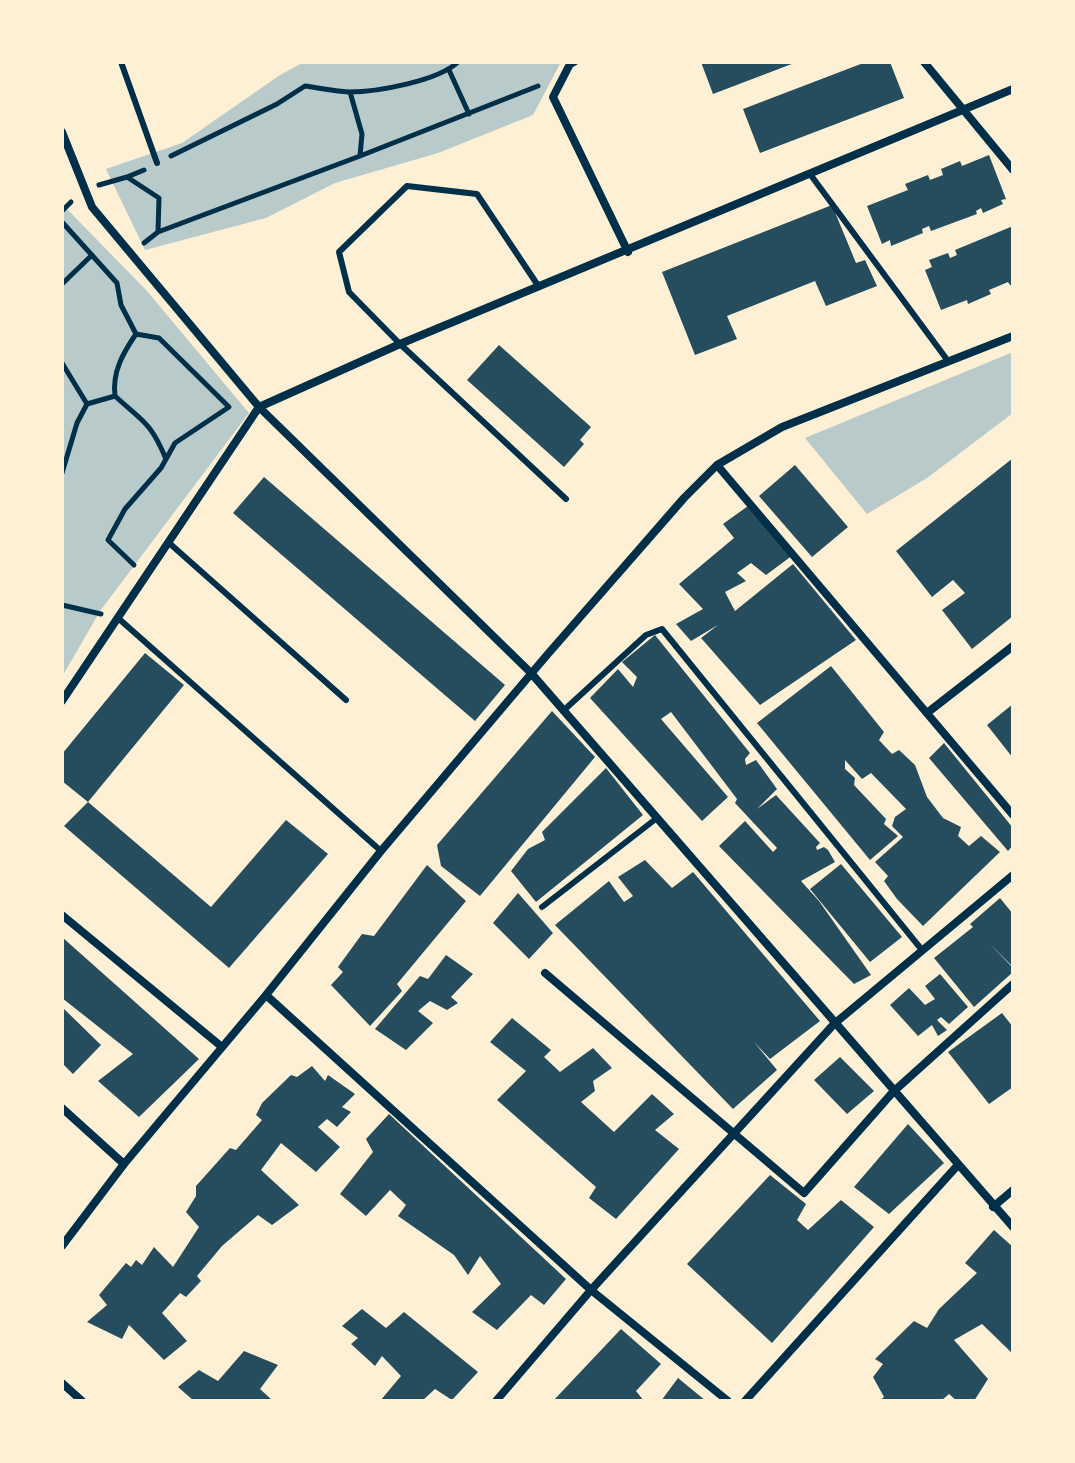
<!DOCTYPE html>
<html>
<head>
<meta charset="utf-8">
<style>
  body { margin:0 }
  #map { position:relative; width:1075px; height:1463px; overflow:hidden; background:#fdf0d5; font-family:Jost,sans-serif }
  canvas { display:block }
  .frame { position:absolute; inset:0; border:64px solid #fdf0d5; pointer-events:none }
</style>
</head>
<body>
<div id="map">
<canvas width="1075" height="1463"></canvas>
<div class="frame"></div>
</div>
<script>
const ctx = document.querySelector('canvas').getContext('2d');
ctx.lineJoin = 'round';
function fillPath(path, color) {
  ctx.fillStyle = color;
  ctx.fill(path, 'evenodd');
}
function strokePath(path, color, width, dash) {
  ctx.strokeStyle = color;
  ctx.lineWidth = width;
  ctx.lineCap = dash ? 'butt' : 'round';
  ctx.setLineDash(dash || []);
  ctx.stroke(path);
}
fillPath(new Path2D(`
  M304,62H561L533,115L438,153L335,183L266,218L145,250L106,169L182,143L280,75Z
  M64,206L147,291L249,413L100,611L62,677Z
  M1013,352V413L927,478L867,514L805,438Z`), '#b9caca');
fillPath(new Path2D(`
  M701,62H797L713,94Z
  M866,62H890L904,98L760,153L743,109Z
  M989,155L1006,199L1001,200L1003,204L983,213L981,208L976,211L977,214L931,231L929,226L922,229L923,233L891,246L890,240L882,244L867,206L908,190L905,184L928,175L930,180L943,175L941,169L960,161L962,166Z
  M832,205L856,263L865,260L877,286L826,306L815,281L727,316L737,339L695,355L662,272Z
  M1013,226V285L1011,286L1008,282L989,290L991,294L968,304L967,300L941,310L925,270L932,267L929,260L948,253L950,258L957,255L955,250Z
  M499,345L591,427L580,440L584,444L564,467L467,380Z
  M1013,458V616L972,649L942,610L965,593L953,580L932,597L896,551Z
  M795,465L848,527L812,557L759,496Z
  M264,477L505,685L475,721L233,513Z
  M748,506L793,555L766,575L751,563L737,573L746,581L725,592L735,611L793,564L856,640L760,705L701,638L718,625L691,641L676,624L703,609L679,584L734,538L723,524Z
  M655,635L750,753L745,759L746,765L756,760L777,789L757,809L776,795L820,843L816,847L817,850L824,847L828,850L835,862L801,881L819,901L871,975L854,984L719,846L745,821L773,852L777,848L735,803L737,799L671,712L661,719L728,797L702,821L590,698L618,669L633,687L637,677L622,662Z
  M145,653L184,685L88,802L62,781V754Z
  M831,666L884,732L879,740L892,754L899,750L915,765L927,797L943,818L961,827L958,836L969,846L981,836L1000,852L923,926L897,899L884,881L888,876L875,862L903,837L892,826L895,817L906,809L871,773L862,779L845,760V769L855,778L854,785L886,819L884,824L898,836L870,860L757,723Z
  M1013,704V758L987,725Z
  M552,711L595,757L480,896L441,866L437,845Z
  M944,743L1013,828V845L1008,851L929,758Z
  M606,768L643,815L536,902L511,871L528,849L545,840L542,832Z
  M88,802L211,907L286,820L328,854L229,968L64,826Z
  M645,860L672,888L693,872L820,1021L770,1059L754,1042L777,1070L733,1109L555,925L609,881L624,902L633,896L618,877Z
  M841,864L902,937L870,962L810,889Z
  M427,865L466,901L397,984L402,991L370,1026L331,985L343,972L338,967L362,934L374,936Z
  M518,893L553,933L529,959L493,923Z
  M1000,898L1013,914V967L990,944L1013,968V972L974,1007L934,958L973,927L970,924Z
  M62,937L199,1059L139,1117L98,1081L133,1054L62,998Z
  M446,955L473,974L451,997L458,1003L447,1010L430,1001L418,1011L433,1023L406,1050L375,1029L420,976L428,979Z
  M940,974L968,1007L949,1024L941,1017L937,1020L947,1030L938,1036L932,1025L918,1036L890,1005L909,988L925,1005L935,999L925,986Z
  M62,1007L101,1045L73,1074L62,1063Z
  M1002,1013L1013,1027V1087L989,1104L948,1052Z
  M512,1018L551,1050L544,1057L560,1072L593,1048L612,1068L593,1081L595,1091L581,1102L614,1132L652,1094L674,1114L655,1130L679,1149L616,1219L589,1198L596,1187L497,1100L526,1071L490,1042Z
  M840,1057L874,1091L847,1114L814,1080Z
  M312,1066L325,1081L328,1075L355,1094L342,1107L351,1112L337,1127L327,1119L318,1127L340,1147L316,1172L281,1143L261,1170L299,1205L272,1225L258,1215L222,1246L197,1276L201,1281L186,1297L180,1293L162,1313L187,1341L164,1360L129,1325L122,1339L87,1322L107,1305L99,1295L126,1263L131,1267L136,1260L142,1265L154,1247L173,1267L199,1227L186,1212L196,1196V1186L230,1148L236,1150L262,1120L256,1115L262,1103L291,1075L297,1077Z
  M389,1114L566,1279L544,1305L531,1295L497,1330L472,1312L501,1284L480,1256L468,1275L454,1255L398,1216L406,1205L390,1190L366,1216L340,1194L373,1152L366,1139Z
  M908,1124L944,1163L889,1214L854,1187Z
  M770,1175L806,1204L797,1220L808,1230L841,1200L874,1227L772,1343L687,1264Z
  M994,1230L1013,1247V1354L982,1324L954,1340L988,1379L974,1401H957L949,1394L941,1401H879L884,1397L873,1377L883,1364L875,1359L914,1321L927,1328L939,1309L977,1273L965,1263Z
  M362,1309L386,1328L404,1312L478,1372L452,1400L435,1389L422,1401H380L401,1376L382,1356L375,1366L351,1344L358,1338L342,1326Z
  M621,1329L661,1364L636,1391L644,1401H553Z
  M244,1351L278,1365L260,1389L273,1401H194L178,1387L199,1370L218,1381Z
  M678,1378L706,1401H661Z`), '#264d5e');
strokePath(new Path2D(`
  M449,70L469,114
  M350,92L362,134L360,156
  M171,156L277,104L305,86C319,88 335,91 349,92C377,92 438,81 458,62
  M127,177L144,170
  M99,185L127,177L159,198L158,232L144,243
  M62,211L71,202
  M62,222L117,283L121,305L136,334L159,338L229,407L175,443L161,468L125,509L108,540L134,565
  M158,232L360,156L538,86
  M62,284L92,255
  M136,334C123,353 112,372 115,396C143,422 150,421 166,459
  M62,363L87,404L77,423L62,473
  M87,404L115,396
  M62,605L101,614`), '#003049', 5);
strokePath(new Path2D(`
  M121,62L157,163
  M810,174L948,361
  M539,287L477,194L407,186L339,252L349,292L400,344L566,499
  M168,542L346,700
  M118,618L381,851
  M563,711L646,635L662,629L922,950
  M542,907L657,818`), '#003049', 6);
strokePath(new Path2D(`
  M574,62L570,64L553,97L628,252
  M924,62L1013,170
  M62,132L92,207L259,407L531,673L1013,1227
  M717,465L1013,815
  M62,701L259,407L400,344L1013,89
  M927,713L1013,646
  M62,915L222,1047
  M545,973L804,1193L893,1092L1013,984
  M266,995L591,1290L728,1401
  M62,1108L124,1164
  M993,1207L1013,1190
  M62,1246L124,1164L266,995L381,851L547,655L684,498L717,465L782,427L1013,336
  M62,1383L82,1401
  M496,1401L591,1290L834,1024L1013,875
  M745,1401L957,1166`), '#003049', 8);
</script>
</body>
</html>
